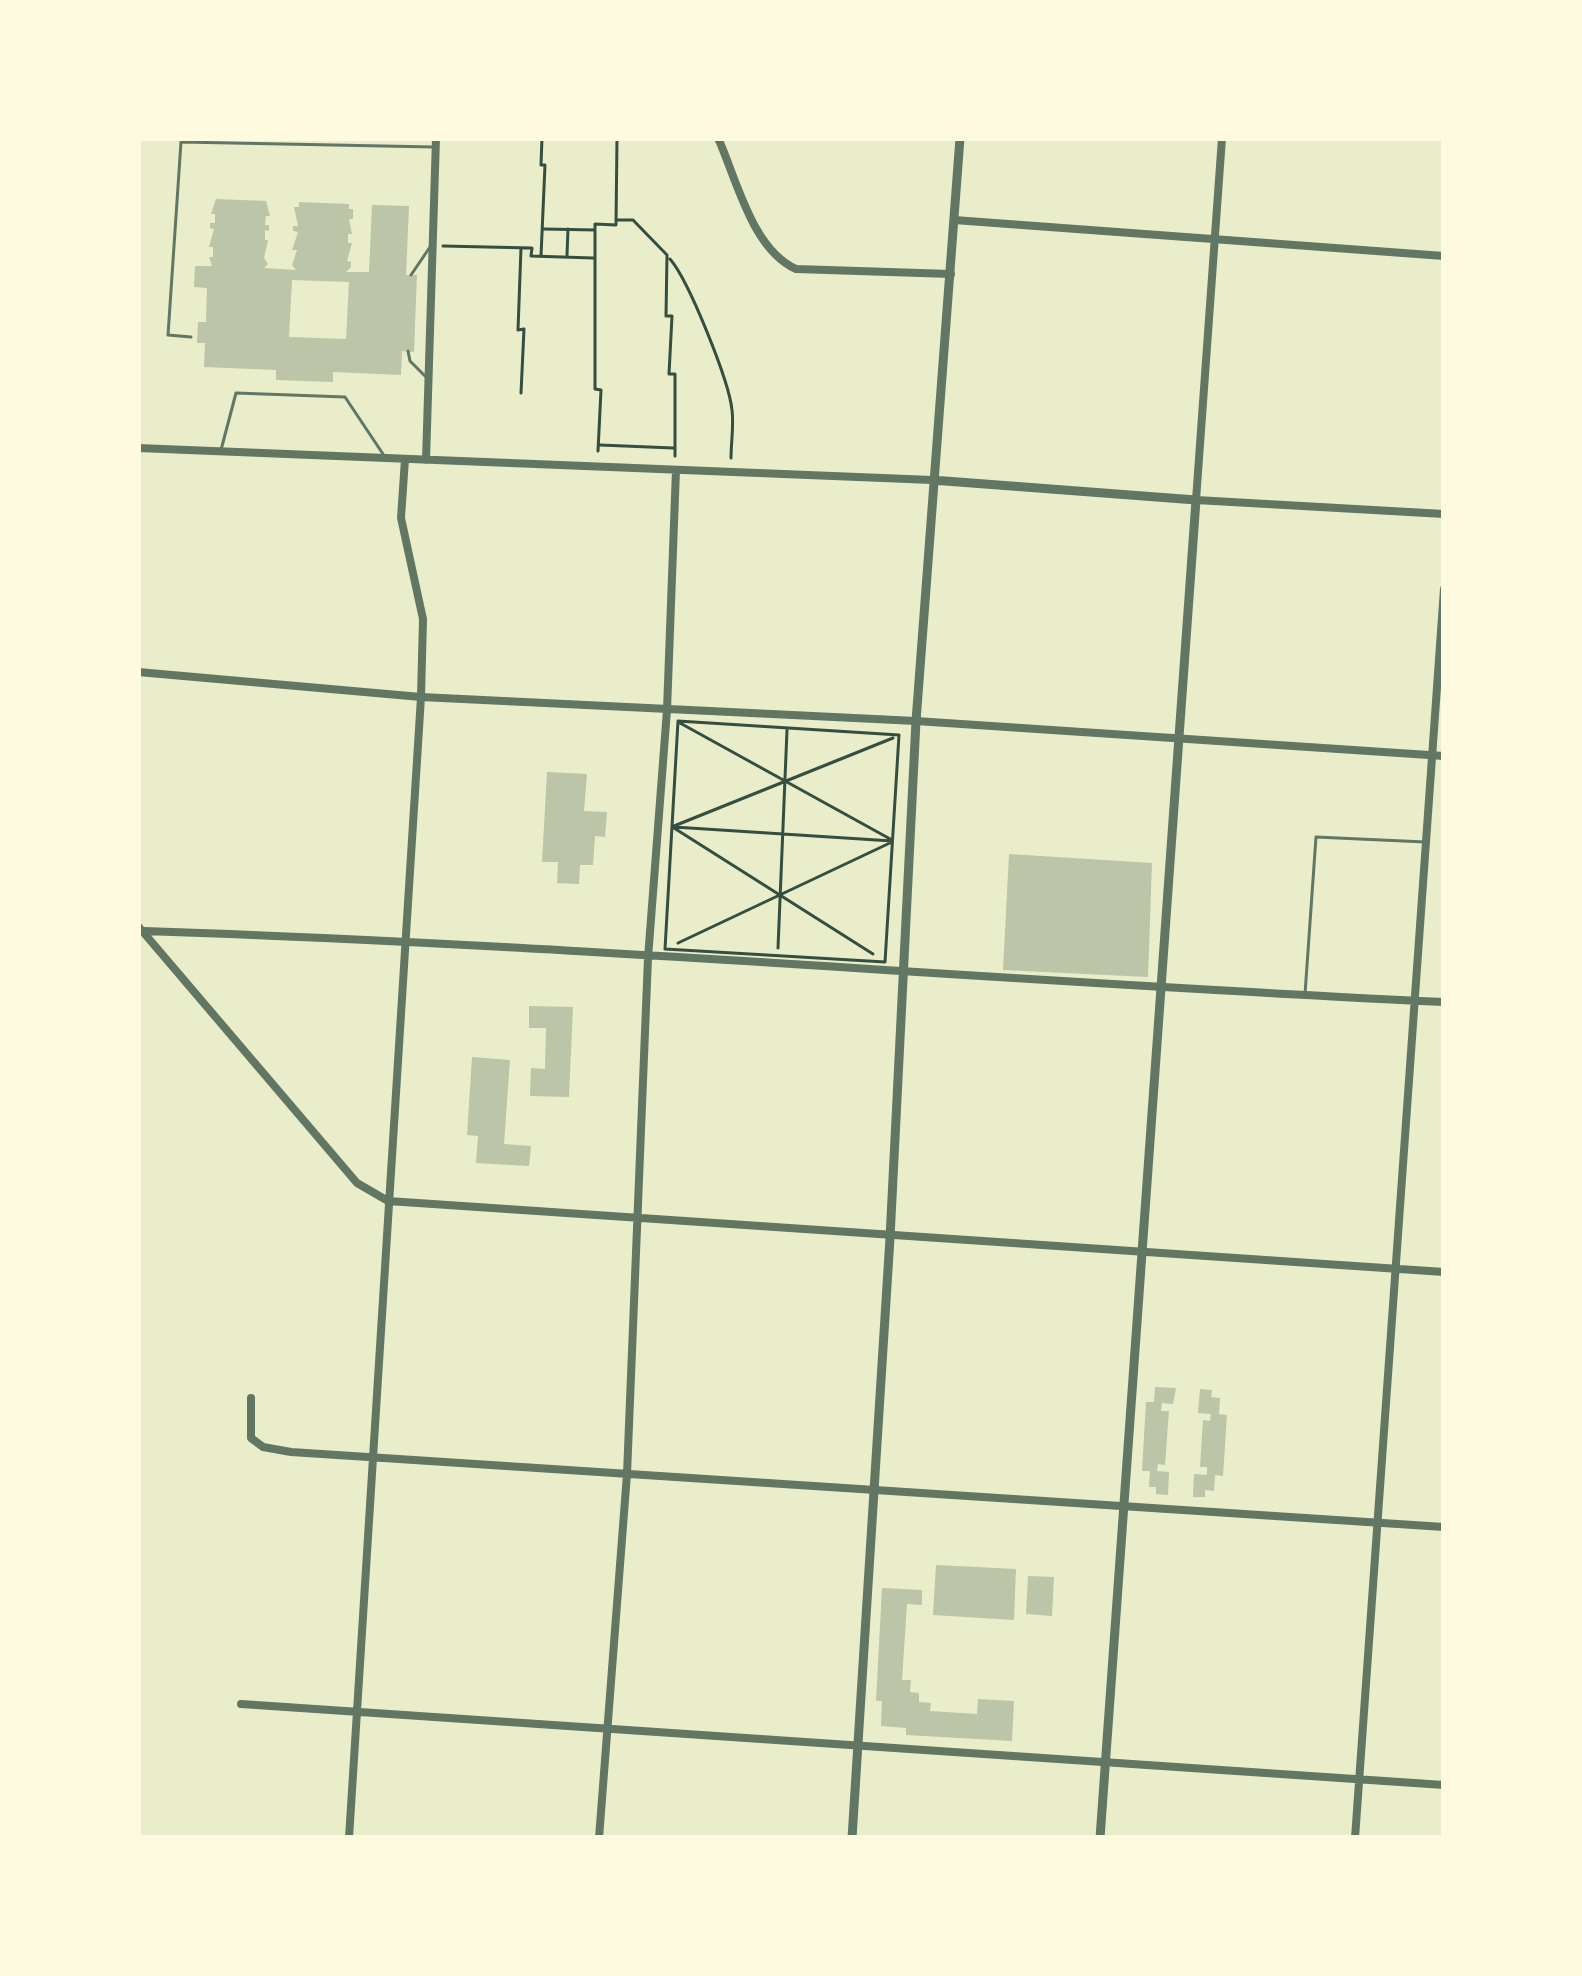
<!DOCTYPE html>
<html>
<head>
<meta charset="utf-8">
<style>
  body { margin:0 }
  #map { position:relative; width:1582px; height:1976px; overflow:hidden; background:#e9edc9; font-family:Roboto,sans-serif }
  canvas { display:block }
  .frame { position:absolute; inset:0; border:141px solid #fefae0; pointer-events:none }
</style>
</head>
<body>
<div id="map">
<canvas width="1582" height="1976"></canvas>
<div class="frame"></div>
</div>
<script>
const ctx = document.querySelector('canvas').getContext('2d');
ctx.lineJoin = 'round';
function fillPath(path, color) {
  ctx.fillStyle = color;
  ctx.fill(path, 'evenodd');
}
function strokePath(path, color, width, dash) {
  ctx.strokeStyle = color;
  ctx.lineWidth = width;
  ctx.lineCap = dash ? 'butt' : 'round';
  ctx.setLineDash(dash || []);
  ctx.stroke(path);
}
fillPath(new Path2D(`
  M216,199L266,201L270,216H266L265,225H269V231L265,230V240H268L264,258L268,264L264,268L296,270L292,265L297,250H292L298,232L293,231V226H298L294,207H299V202L349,204V209H353V219H349L352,234H348V243H352L347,261L351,262V267L346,272H369L372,205L409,206L406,275H417L414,352L402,351L401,375L333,372V382L276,380V370L204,367L205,343H197L198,322H206L207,288L194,287L195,266H212L209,257H213V247H209L214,229L210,228V223H215V214H211ZM292,280L349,282L346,339L289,337Z
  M547,772L587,774L584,811L607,812L605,837L595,836L593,865H580L579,884L557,883L558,862H542Z
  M1009,854L1152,863L1148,977L1003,970Z
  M529,1006L573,1007L569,1097L530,1096L531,1068L545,1069L546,1028H529Z
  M472,1057L510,1060L504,1144L531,1146L529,1166L476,1163L478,1136L467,1135Z
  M1155,1387L1176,1388L1173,1404L1162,1403L1161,1411H1169L1165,1465L1158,1464L1157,1471L1169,1472L1168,1495L1156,1494V1487H1149L1150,1471H1142L1146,1402H1154Z
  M1200,1389L1212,1390L1211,1397L1220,1398L1219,1414L1227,1415L1223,1476L1215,1475L1214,1491L1205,1490V1497H1193L1194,1474L1207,1475V1467H1200L1203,1420L1210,1421L1211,1414L1198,1413Z
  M936,1565L1016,1569L1014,1620L933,1615Z
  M1028,1576L1054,1577L1052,1616L1026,1614Z
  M882,1588L922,1590V1605L907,1604L902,1680H911L910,1692L919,1693V1702L931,1703L930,1711L977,1714L978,1699L1014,1701L1012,1741L906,1735V1728L881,1726L882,1701H876Z`), '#bcc5a7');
strokePath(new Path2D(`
  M617,220H633L667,255L666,316H672L669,374H675V456
  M544,229L595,230
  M443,246L532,248L531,256L593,258
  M521,248L518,330L524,329L521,393
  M567,255L568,229
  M541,256L545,165H541L542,138
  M670,259C689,281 729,381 732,410C734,425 731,443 731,458
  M600,445L673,448
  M598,451L601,390L595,389V224L616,225L617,138
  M678,721L899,735L885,962L665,949Z
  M680,723L892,840
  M674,826L893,738
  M674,827L892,841
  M674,828L873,954
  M678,943L892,842
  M778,948L787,730`), '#344e41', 3);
strokePath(new Path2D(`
  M411,275L430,247
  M191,337L168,335L181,142L434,147
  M408,351L410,361L427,378
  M221,450L236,393L345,397L383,454
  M1305,994L1316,837L1425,842`), '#617663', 3);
strokePath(new Path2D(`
  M718,138C737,180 752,249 796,269L951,274
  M1222,138L1196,500L1444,514
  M954,220L1444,256
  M138,448L932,480
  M426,460L436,138
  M138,672L421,697L916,721L1444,756
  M138,926L357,1183L388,1201L1444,1272
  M144,931C578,945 1011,982 1444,1002
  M251,1398V1438L263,1447L291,1452L1444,1527
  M241,1704L1444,1785
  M349,1838L421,697L423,619L401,518L405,459
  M599,1838L627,1474L648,958L667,710L676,470
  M1355,1838L1444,589`), '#617663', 8);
strokePath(new Path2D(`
  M932,480L1196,500L1100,1838
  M852,1838L890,1238L916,721L960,138`), '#617663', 9);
</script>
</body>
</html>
